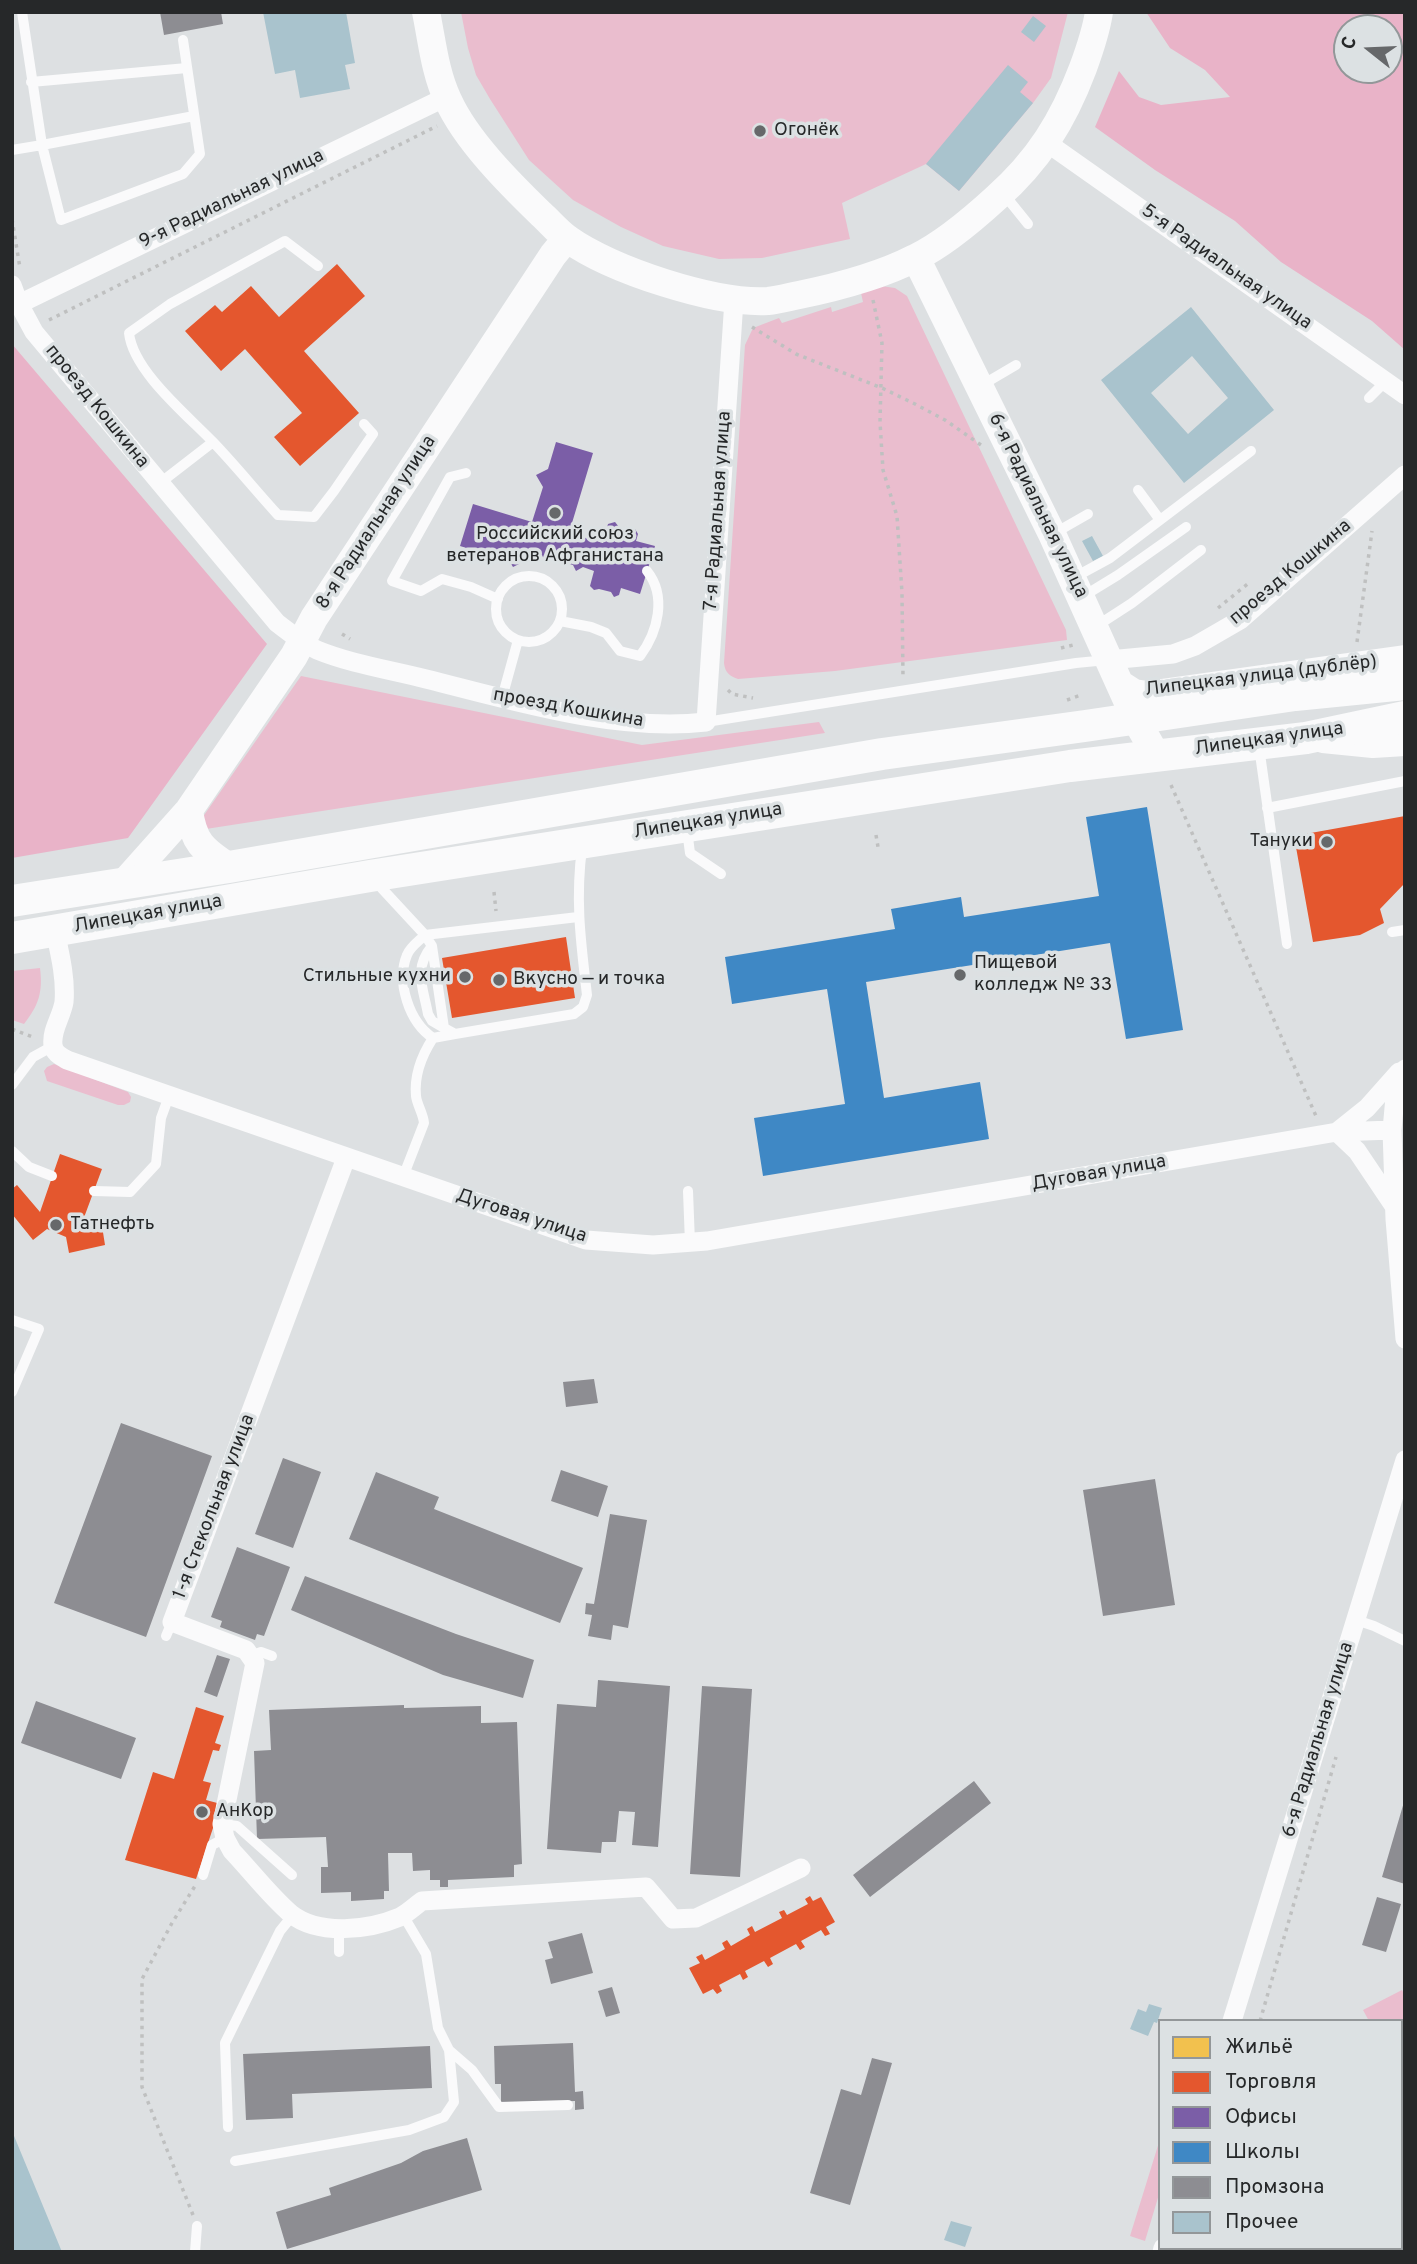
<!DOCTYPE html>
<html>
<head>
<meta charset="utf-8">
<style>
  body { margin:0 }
  #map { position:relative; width:1417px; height:2264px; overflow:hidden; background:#dde0e2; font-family:Overpass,sans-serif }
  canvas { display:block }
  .frame { position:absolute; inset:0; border:14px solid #262829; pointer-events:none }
  .legend { position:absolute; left:1158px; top:2019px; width:245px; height:231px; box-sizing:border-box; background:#dce1e3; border:2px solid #939799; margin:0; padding:9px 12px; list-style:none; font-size:21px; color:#262829 }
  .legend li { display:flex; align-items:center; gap:14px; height:35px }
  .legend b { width:35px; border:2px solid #939799 }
  .north { position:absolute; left:1333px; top:14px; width:70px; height:70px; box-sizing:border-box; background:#dce1e3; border:2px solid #939799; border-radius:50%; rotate:288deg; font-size:19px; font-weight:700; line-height:28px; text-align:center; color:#262829 }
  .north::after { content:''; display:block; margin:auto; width:24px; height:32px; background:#66686a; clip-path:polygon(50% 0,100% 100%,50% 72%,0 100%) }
</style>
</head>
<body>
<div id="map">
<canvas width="1417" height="2264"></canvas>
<div class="frame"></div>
<ul class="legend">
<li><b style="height:19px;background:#f2c14e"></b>Жильё</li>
<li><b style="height:19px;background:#e4572e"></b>Торговля</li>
<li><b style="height:19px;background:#7b5ea7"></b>Офисы</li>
<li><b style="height:19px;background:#3f88c5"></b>Школы</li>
<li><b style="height:19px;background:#8d8d92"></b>Промзона</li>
<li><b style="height:19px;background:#a9c3cd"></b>Прочее</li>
</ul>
<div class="north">С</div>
</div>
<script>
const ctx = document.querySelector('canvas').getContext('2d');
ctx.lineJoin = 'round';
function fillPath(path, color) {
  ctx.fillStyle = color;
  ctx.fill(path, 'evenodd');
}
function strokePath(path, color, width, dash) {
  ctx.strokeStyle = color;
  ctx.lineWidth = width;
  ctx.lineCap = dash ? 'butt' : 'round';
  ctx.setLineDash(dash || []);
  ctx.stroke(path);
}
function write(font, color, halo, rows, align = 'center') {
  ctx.font = font + ' Overpass,sans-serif';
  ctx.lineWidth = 7;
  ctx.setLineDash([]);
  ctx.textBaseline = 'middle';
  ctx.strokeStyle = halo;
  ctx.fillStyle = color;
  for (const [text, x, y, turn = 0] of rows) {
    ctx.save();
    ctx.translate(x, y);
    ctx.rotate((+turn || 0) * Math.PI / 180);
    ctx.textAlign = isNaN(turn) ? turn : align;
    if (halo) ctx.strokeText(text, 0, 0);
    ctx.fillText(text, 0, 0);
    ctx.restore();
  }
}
fillPath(new Path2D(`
  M461,12H1068L1051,78L1033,103L959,191L926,164L842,203L850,239L762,258L719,259L663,246L621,227L573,200L529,160L490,99L476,75L468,48Z
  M881,286L895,288L907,296L1066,630L1067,640L835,671L738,679C729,676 725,672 724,663L745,345L753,328L779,318L782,323L831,307L832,312L863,302L861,293Z
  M301,676L642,745L819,722L825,733L193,831Z
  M40,968C43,992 39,1005 24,1024L12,1020V971Z
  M54,1064L128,1092L131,1097L130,1102L124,1105H118L47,1081L44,1071L47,1067Z
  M1402,1990L1405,1996V2031L1401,2033V2021H1369L1363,2010Z
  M1160,2139V2191L1145,2241L1130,2236Z`), '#eabdce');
fillPath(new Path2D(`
  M1146,12H1405V350L1372,321L1281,262L1235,221L1155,170L1095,127L1119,71L1139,97L1161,105L1230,97L1205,70L1170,48ZM1347,28H1389V70H1347Z
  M12,344L267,644L128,838L12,858Z`), '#e9b3c8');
fillPath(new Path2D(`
  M1405,2086V2159L1401,2161V2087Z`), '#f2c14e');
fillPath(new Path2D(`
  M337,264L365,296L304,351L359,413L300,466L274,437L302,413L245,349L221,371L185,331L215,305L222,312L251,286L279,317Z
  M1405,816V883L1380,909L1384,923L1360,935L1313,942L1294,836Z
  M566,937L575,998L452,1018L442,958Z
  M60,1154L102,1169L79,1231L102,1226L105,1245L69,1253L66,1237L47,1229L33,1240L12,1214V1189L17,1185L40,1212Z
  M196,1707L224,1716L215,1743L221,1745L219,1751L213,1750L203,1781L211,1783L206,1800L221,1804L196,1879L125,1860L153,1772L174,1779Z
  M810,1896L813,1901L821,1897L835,1922L826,1927L830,1934L825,1936L821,1930L801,1941L805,1947L800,1950L796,1944L770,1958L773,1964L768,1967L764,1961L745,1971L748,1977L743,1980L740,1974L719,1985L722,1991L717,1994L713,1989L703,1994L689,1968L700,1963L696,1957L702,1954L705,1960L725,1949L722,1943L727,1940L731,1946L750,1935L747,1929L752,1926L755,1932L782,1918L779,1912L784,1910L787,1915L808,1904L805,1899Z`), '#e4572e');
fillPath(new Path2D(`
  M556,442L593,453L569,533L586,538L592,533L593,540L603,543L608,524L615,522L619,527L628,530L635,529L638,534L636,541L655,546L640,594L621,588L619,595L614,597L611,592L599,589L594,590L590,586L594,571L583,567L576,571L573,565L553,559L545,562L542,555L523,549L519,564L513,567L510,562L505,564L502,559L496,562L493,556L488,559L485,554L480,557L476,551L460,546L473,504L532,522L543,487L536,475L548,469Z`), '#7b5ea7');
fillPath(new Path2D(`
  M1147,807L1183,1030L1126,1039L1110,943L866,982L884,1098L980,1082L989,1139L763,1176L754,1118L845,1104L827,989L732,1004L725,957L895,929L891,909L961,897L964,917L1099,896L1086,817Z`), '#3f88c5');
fillPath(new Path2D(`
  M160,12H221L223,24L164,35Z
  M594,1379L598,1403L566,1407L563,1382Z
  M121,1423L212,1456L146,1637L54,1603Z
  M283,1458L321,1472L293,1548L255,1534Z
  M561,1470L608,1486L598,1517L551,1501Z
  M376,1472L439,1497L434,1509L583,1568L560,1623L349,1539Z
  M1155,1479L1175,1605L1103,1616L1083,1490Z
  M610,1514L647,1520L628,1628L613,1625L611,1640L588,1636L592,1615L585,1614L586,1603L594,1604Z
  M237,1547L290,1567L264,1636L257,1634L255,1640L220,1627L222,1621L211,1617Z
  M305,1576L456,1634L534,1660L523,1698L443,1675L291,1610Z
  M217,1655L230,1659L217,1697L204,1692Z
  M598,1680L670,1686L658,1847L632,1845L635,1812L619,1811L616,1842H602L601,1853L547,1849L557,1704L596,1707Z
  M702,1686L752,1689L740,1877L690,1874Z
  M36,1701L136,1738L121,1779L21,1743Z
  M404,1705V1708L481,1706V1723L517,1722L522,1864L514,1865V1877L448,1880V1887H440V1880H430V1870L413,1871L412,1853H388L389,1891H384V1899L351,1901V1892L321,1893V1867H328L326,1837L257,1839L254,1751L271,1750L269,1710Z
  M974,1781L991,1803L870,1897L853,1875Z
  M1404,1802H1405V1884L1382,1877Z
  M1377,1897L1401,1904L1386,1952L1362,1945Z
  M582,1933L593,1973L551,1984L545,1960L553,1958L548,1942Z
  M612,1987L620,2013L606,2017L598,1991Z
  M573,2043L575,2092L583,2091L584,2109L575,2110V2101L501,2103V2084H495L494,2046Z
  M430,2046L432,2088L292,2094L293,2118L246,2120L243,2054Z
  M872,2058L892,2063L850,2205L810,2193L841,2089L861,2095Z
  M467,2138L482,2190L287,2249L276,2212L331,2195L329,2188L401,2163L423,2151Z`), '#8d8d92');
fillPath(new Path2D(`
  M263,12H346L355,63L345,65L350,89L300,98L295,70L275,74Z
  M1033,16L1046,26L1034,42L1021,32Z
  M1008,65L1028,82L1020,92L1033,103L959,191L926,164Z
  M1191,307L1274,410L1184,483L1101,380ZM1192,356L1228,398L1188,434L1151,393Z
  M1092,536L1103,556L1093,561L1082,541Z
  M1149,2004L1162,2008L1157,2023L1154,2022L1148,2036L1130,2029L1138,2009L1146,2012Z
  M12,2131L62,2252H12Z
  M951,2221L972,2227L965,2247L944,2240Z`), '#a9c3cd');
strokePath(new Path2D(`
  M12,219L20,268
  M873,300L882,343L880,422L883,470L897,516L902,593L903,677
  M49,320L437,126
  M752,327L796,354L882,388L915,404L945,420L981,445
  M1218,608L1250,582
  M342,634L350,639
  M1357,642L1372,531
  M1061,648L1073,645
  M728,690L732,694L753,698
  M1067,700L1081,695
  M1171,785L1316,1116
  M876,835L878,847
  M494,892L496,911
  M12,1029L35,1038
  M1260,2021L1336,1757
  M1401,2201L1405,2199
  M193,2215L142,2087V1979L172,1923L195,1886
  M1328,2248L1329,2252
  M1194,2252L1195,2248
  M1311,2252L1318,2248`), '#bfc0c0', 3.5, [3.5, 5]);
strokePath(new Path2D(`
  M22,12L42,145L194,116
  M31,82L187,68
  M12,150L42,145L61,220L183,174L200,154L183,40
  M1003,193L1028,224
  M318,266L285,241L170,304L129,333C133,371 187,415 213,442C236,466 256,491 278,515L314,517L334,491L373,434L364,424
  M982,385L1016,365
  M1369,398L1386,381
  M466,473L450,477L392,581L421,591L442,579L471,587L498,599
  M160,483L213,442
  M1138,490L1160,520
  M1053,534L1088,514
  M496 609a33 33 0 1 1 66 0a33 33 0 1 1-66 0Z
  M1075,577L1110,558L1251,451
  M1082,597L1118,575L1186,527
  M560,621L591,627L606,633L620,651L640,656C658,632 667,596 647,571
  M1095,627L1132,603L1201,550
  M502,698L518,640
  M706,722L1076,663L1107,660
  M1259,747L1287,944
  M1267,808L1405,781
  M687,830L690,853L721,874
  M375,881L425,935L432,946L444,1028L455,1034L574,1014L583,1007L587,995C581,943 575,901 582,848
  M1392,932L1405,930
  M432,946C413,969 423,987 428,1014L432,1021L444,1028
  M455,1034L433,1038C409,1022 396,982 407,955C410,947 419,941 425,935L578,917
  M12,1085L33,1057L53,1046
  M12,1151L29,1167L52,1176
  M403,1177L424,1123C423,1113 417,1105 416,1096C414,1075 422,1055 433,1038
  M94,1191L130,1192L156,1164L161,1118L169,1096
  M688,1191L690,1243
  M12,1320L39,1329L12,1392
  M1356,1620L1374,1626L1405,1641
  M166,1636L172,1622
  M250,1656L261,1652L272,1656
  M222,1824L237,1826L292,1875
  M203,1875L212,1845L225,1838
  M403,1915L426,1954L438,2028L449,2050L472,2070L499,2107L568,2105
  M339,1928V1952
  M1401,2054L1405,2052
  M228,2127L225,2043L280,1931L293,1915
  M235,2161L409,2130L444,2117L454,2102L449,2050
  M195,2252L197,2226`), '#fafafb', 10);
strokePath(new Path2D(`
  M1046,142L1405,395
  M12,285L19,304L34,332L277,623C290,633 302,643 317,650C351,664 391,670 426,679C514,701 615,732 706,722L734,300
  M19,304L446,97
  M1109,660L1173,654L1195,646L1240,620L1405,475
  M55,931C60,954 66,979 64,1002C62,1016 51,1030 53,1045C54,1053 60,1056 67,1060L586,1240L653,1245L707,1241L1337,1132L1392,1130
  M1405,1069L1395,1097L1392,1130L1395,1219L1405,1339
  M1337,1132L1367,1108L1399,1072
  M1337,1132L1357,1151L1394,1206
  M346,1158L172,1622L246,1650L255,1663L222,1824L225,1838L232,1851C251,1871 270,1896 291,1914C319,1936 369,1930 400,1917C408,1913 415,1906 422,1901L646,1887L673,1919L696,1918L801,1868
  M1232,2021L1405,1460
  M1401,2241L1405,2239
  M1162,2252L1163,2248
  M1381,2252L1387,2248`), '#fafafb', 19);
strokePath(new Path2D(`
  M426,12C432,41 435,73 448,100C466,140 509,183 541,214C550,222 558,232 568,239C611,270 715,304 768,301C778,300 789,297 799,295C838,287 880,276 915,258C944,244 972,220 996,198C1038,161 1063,121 1083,68C1090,49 1096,32 1099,12
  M916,258L1052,534L1135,718L1156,755
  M1120,684L1134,693L1147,695L1405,659
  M1323,739L1373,744L1405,742
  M189,810C193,842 203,850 229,867
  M123,884L189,810L294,656L314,618L553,255L567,238`), '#fafafb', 28);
strokePath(new Path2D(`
  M12,901L229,867L882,754L1085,726L1295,695L1405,684
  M12,938L370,876L1070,766L1306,738L1405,717`), '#fafafb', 32);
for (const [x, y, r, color] of [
  [760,131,7,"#66686a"],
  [555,513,7,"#66686a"],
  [1327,842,7,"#66686a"],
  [960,975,7,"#66686a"],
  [465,977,7,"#66686a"],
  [499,980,7,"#66686a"],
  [56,1225,7,"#66686a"],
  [202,1812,7,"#66686a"]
]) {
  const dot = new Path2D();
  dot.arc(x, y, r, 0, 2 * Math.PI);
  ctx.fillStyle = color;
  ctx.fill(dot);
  strokePath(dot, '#dce1e3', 2.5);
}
write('19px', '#262829', '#dce1e3', [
  ["Огонёк",774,131],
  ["Российский союз",555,535,"center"],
  ["ветеранов Афганистана",555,557,"center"],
  ["Тануки",1313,842,"right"],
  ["Пищевой",974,964],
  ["колледж № 33",974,986],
  ["Стильные кухни",451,977,"right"],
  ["Вкусно — и точка",513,980],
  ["Татнефть",70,1225],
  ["АнКор",216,1812]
], 'left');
write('19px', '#262829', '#dce1e3', [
  ["9-я Радиальная улица",232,200,-26],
  ["5-я Радиальная улица",1226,268,35],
  ["проезд Кошкина",96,407,51],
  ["6-я Радиальная улица",1037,506,64],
  ["7-я Радиальная улица",719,511,-86],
  ["8-я Радиальная улица",377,523,-57],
  ["проезд Кошкина",1291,573,-40],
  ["Липецкая улица (дублёр)",1261,677,-7],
  ["проезд Кошкина",568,709,10],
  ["Липецкая улица",1269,740,-8],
  ["Липецкая улица",708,822,-9],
  ["Липецкая улица",148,915,-10],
  ["Дуговая улица",1099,1174,-10],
  ["Дуговая улица",521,1217,18],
  ["1-я Стекольная улица",215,1507,-69],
  ["6-я Радиальная улица",1319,1740,-73]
]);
</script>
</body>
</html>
